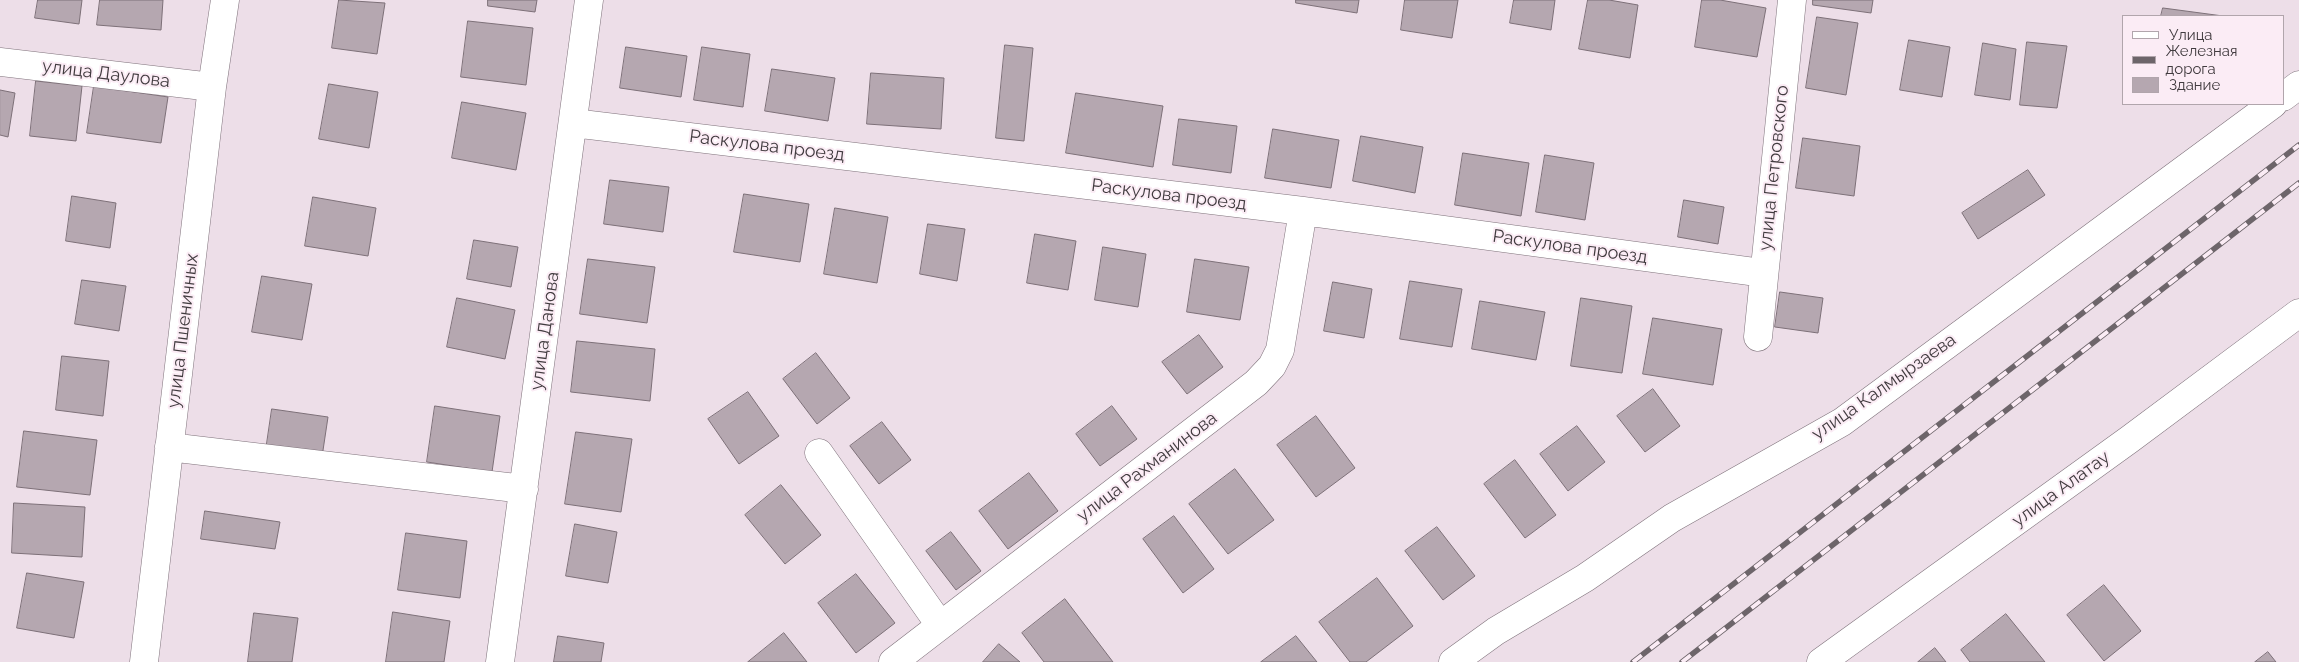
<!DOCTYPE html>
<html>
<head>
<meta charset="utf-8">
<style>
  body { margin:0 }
  #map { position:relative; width:2299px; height:662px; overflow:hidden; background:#eddee8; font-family:Raleway,sans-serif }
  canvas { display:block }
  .legend { position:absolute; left:2122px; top:15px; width:162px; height:90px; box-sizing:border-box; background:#fbecf5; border:1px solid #b1a5ac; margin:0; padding:6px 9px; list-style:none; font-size:15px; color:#413b3f }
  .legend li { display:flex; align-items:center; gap:10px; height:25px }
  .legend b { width:25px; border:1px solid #b1a5ac }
</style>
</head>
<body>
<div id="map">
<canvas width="2299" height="662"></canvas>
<ul class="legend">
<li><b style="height:6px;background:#fff"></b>Улица</li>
<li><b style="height:6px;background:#6d656a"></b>Железная дорога</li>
<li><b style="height:14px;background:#b5a7b0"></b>Здание</li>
</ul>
</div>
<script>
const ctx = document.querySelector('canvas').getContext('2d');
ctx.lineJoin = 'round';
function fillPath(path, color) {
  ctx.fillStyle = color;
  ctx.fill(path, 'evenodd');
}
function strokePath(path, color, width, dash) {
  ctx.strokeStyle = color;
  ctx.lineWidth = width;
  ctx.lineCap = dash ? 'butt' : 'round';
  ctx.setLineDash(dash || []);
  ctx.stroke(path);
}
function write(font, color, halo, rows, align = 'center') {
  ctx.font = font + ' Raleway,sans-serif';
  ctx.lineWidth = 4;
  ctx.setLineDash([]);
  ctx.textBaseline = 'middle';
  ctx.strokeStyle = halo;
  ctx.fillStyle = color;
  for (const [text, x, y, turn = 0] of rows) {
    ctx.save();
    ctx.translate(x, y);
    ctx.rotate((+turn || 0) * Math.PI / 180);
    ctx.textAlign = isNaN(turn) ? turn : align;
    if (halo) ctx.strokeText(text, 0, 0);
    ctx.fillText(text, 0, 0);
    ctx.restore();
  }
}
const building = new Path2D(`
  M38,0H82L79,24L35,18Z
  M100,0H163L161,30L97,25Z
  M339,0L385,3L377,54L332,48Z
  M488,0H537L535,12L488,6Z
  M1296,0H1359L1357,13L1296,3Z
  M1405,0H1458L1452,38L1401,30Z
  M1514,0H1555L1551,30L1510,23Z
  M1588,0H1609L1638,5L1630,58L1579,49Z
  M1702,0H1720L1766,8L1757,57L1695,47Z
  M1813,0H1873L1871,13L1813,5Z
  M2163,8L2223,16H2161Z
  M1817,17L1858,23L1846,95L1806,88Z
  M468,21L533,28L526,85L461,77Z
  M1909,40L1950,47L1942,97L1900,90Z
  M2027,42L2067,46L2057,108L2020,105Z
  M1983,43L2016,49L2010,100L1975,95Z
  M1005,45L1033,48L1024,141L996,138Z
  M626,47L687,56L681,97L620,88Z
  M702,47L750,54L743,107L694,100Z
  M772,69L835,78L828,121L765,111Z
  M871,73L944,78L941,129L867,124Z
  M36,81L82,86L76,141L30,136Z
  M329,84L378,92L369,148L319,139Z
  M94,86L168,97L161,143L87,133Z
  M0,90L15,93L8,137L0,135Z
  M1076,93L1163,106L1153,167L1066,153Z
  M462,102L526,113L516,170L452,158Z
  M1179,119L1237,126L1231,173L1173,165Z
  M1273,129L1339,140L1331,188L1265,178Z
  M1361,136L1423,147L1415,193L1353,181Z
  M1803,138L1860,146L1854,196L1796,188Z
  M1463,153L1529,163L1521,216L1455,205Z
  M1545,155L1594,163L1585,220L1536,212Z
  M2028,170L2045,195L1978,239L1962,213Z
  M610,180L669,187L663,232L604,224Z
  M744,194L809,204L800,262L734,252Z
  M72,196L116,203L110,248L66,241Z
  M313,197L376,208L368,256L305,246Z
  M1684,200L1724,207L1718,244L1678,237Z
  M835,208L888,217L877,283L824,274Z
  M928,224L965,229L957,281L920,274Z
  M1035,234L1076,241L1068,290L1027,283Z
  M474,240L518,247L511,287L467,279Z
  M1103,247L1146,254L1138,307L1095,300Z
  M588,259L655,267L647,323L580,314Z
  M1195,259L1249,267L1240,320L1187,312Z
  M262,276L312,284L302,340L252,332Z
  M82,280L126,286L119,331L75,324Z
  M1410,281L1462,289L1452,347L1400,339Z
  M1333,282L1372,289L1364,338L1324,331Z
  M1780,292L1823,298L1818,333L1775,327Z
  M457,298L515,310L505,359L447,347Z
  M1581,298L1632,306L1622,373L1571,366Z
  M1480,301L1545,312L1536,360L1472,349Z
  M1653,318L1722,329L1713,385L1643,374Z
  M1199,335L1223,367L1187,394L1162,362Z
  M577,341L655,349L650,401L571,392Z
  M816,353L850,398L817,424L783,379Z
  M62,356L109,361L103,416L56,410Z
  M1653,389L1680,426L1645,452L1617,416Z
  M748,392L779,436L739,464L708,419Z
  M435,406L500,416L492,472L427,462Z
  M1112,406L1137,439L1100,466L1076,434Z
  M272,409L328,417L322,457L266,450Z
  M1316,416L1355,468L1316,497L1277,445Z
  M882,422L911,460L879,484L850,446Z
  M1577,426L1605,462L1568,491L1540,454Z
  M24,431L97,440L90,495L17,487Z
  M576,432L632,439L621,512L565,504Z
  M1515,460L1556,515L1525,538L1484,484Z
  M1235,469L1274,520L1228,554L1189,504Z
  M1029,473L1058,511L1008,549L979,511Z
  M781,485L821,535L785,564L745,515Z
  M14,503L85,507L82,557L12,553Z
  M205,511L280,522L275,549L201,539Z
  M1174,516L1214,569L1183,593L1143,539Z
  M575,524L617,532L608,583L566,576Z
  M1437,527L1475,576L1443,600L1405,551Z
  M951,532L981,571L956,590L926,551Z
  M406,533L467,541L460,598L398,590Z
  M27,573L84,582L74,638L17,628Z
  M856,574L895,623L856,653L818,603Z
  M1377,578L1413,626L1366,662H1350L1319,622Z
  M2104,585L2141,631L2104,661L2067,615Z
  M1065,599L1113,662H1044L1022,633Z
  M393,612L450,621L444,662H386Z
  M254,613L298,618L292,662H248Z
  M2006,614L2045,662H1970L1961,650Z
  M784,633L807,662H748Z
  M558,636L604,643L601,662H554Z
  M1296,636L1317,662H1261Z
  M999,644L1020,662H983Z
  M1935,648L1946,662H1918Z
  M2268,652L2276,662H2255Z`);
fillPath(building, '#b5a7b0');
strokePath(building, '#7d7078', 1);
const street = new Path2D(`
  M0,62L212,87
  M2283,97L2299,85
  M573,123L1303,211L1763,273
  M1758,337L1792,0
  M169,447L524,489
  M819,453L940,625
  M144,662L212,87L225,0
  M500,662L589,0
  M893,662L1256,383L1272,366L1280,350L1303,211
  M1453,662L1496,631L1585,578L1672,518L1842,422L2273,104
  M1821,662L2130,439L2299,313`);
strokePath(street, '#7f727b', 29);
strokePath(street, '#fff', 28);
const rail = new Path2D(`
  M1633,662L2299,145
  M1682,662L2299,183`);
strokePath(rail, '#6d656a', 5.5);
strokePath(rail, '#fbecf5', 4, [11]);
write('18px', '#413b3f', '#fbecf5', [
  ["улица Даулова",106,74,7],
  ["Раскулова проезд",767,146,7],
  ["улица Петровского",1774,168,-84],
  ["Раскулова проезд",1169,195,7],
  ["Раскулова проезд",1570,247,8],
  ["улица Пшеничных",183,331,-83],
  ["улица Данова",545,331,-82],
  ["улица Калмырзаева",1884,387,-35],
  ["улица Рахманинова",1147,467,-37],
  ["улица Алатау",2061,489,-36]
]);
</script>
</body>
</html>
